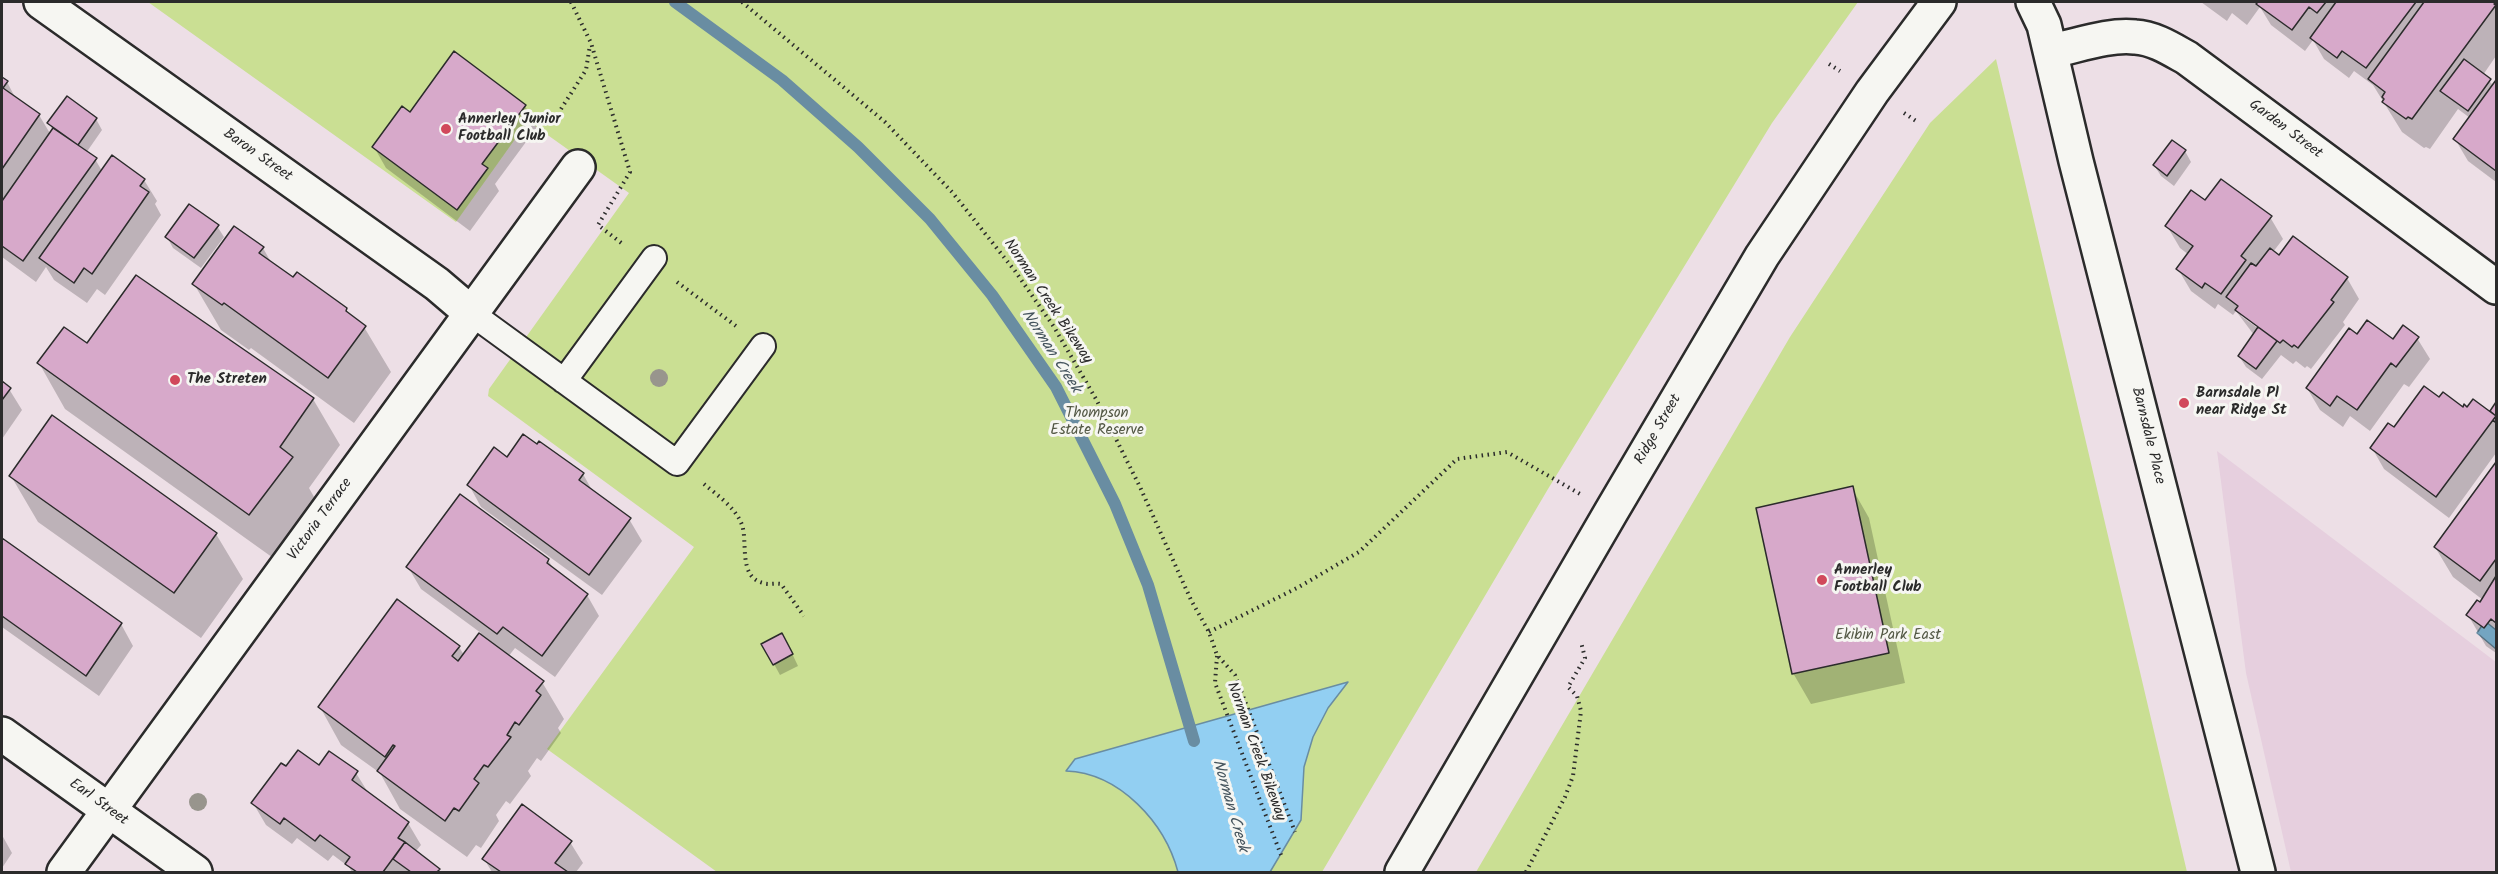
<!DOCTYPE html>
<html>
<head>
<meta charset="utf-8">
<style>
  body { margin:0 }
  #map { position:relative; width:2498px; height:874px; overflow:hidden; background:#eddfe6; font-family:Kalam,sans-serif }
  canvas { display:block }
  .frame { position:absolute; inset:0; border:3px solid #2b2b2b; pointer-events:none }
</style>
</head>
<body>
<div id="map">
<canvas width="2498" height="874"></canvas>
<div class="frame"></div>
</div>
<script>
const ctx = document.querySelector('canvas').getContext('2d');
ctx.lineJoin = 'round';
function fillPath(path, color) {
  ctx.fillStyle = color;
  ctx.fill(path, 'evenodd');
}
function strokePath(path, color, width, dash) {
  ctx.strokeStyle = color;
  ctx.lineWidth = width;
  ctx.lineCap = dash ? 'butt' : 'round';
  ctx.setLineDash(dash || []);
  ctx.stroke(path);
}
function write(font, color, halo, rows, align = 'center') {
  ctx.font = font + ' Kalam,sans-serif';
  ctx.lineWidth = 6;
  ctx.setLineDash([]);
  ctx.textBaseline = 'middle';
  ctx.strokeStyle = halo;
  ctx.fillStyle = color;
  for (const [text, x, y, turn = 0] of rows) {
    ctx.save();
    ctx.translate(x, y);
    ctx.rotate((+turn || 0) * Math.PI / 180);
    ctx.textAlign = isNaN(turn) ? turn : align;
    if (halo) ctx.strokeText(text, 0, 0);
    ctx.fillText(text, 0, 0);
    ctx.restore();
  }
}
fillPath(new Path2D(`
  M2217,451L2496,662V872H2291L2246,673Z`), '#e6cfde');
fillPath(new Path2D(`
  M148,2H1858L1772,123L1548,489L1322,872H717L547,749L694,547L488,396L489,389L629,193L528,121L456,222Z
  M1996,59L2187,872H1476L1790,337L1930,123Z`), '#cadf93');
const water = new Path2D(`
  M2485,621L2496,630V649L2477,633Z
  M1348,682L1328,708L1313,737L1304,767L1301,820L1270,872H1178C1165,823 1120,773 1066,771L1075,759Z`);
fillPath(water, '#92cff2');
strokePath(water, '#698da2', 1.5);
fillPath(new Path2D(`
  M2201,2H2496V56L2483,75L2494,86L2496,82V182L2468,161L2455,139L2470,118L2458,109L2430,149L2426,147L2424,148L2402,132L2373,85L2354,71L2349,78L2324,59L2313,40L2305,51L2271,25L2260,7L2247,25L2232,13L2227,21Z
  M2,78L7,82L16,99L39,115L51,135L53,131L49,123L96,119L102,130L86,153L95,159L102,171L144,180L157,201L155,204L161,215L105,295L97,289L87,303L54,280L46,267L36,282L2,257Z
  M525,106L537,127L495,184L499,191L470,231L386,168L374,147L410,114Z
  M2172,142L2185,151L2191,162L2174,186L2161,176L2154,165Z
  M2205,203L2270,217L2283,239L2273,252L2279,257L2347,278L2359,299L2343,322L2345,325L2311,369L2307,366L2305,368L2296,361L2293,364L2281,355L2262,379L2246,367L2239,356L2254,335L2236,311L2233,315L2218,304L2215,309L2191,291L2178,269L2189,255L2180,248L2167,226ZM2241,313L2267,332L2266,334L2241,316Z
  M217,226L224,237L201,268L173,248L167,237Z
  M263,248L272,264L293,279L346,309L350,316L364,327L391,372L354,423L251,348L249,350L221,330L194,284Z
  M2358,336L2394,341L2417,338L2430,359L2409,387L2404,384L2370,431L2350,416L2343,427L2320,410L2307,388Z
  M87,345L313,399L340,445L309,488L318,504L276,560L65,409L39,363Z
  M2,383L9,389L22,410L2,439Z
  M2440,399L2463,409L2490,413L2496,404V453L2449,518L2384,469L2372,448Z
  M507,459L583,474L593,492L629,519L642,541L602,595L481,507L469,485Z
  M2496,464V653L2486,646L2468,615L2483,600L2453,577L2435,547Z
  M11,476L216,534L243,579L201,638L38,522Z
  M1852,488L1869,518L1905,683L1811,704L1793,673Z
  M460,496L548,560L555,571L587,595L599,616L555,677L515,648L508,657L542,682L564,719L558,728L561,733L541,761L537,758L528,771L531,776L510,804L506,801L496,815L499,821L481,848L476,845L467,857L400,809L380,773L341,745L320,707L459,647L464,655L481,633L421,589L408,567Z
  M2,540L121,624L133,646L99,696L2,627Z
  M763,644L788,645L798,666L780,675Z
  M319,767L356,773L369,794L408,823L421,845L415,852L440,872H352L349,867L333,855L328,861L297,838L292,844L266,825L253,803L287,768Z
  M2,835L12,853L2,868Z
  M570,842L583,863L576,872H492L484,859Z`), '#0003');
strokePath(new Path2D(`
  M675,2L782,80L858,147L930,219L992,295L1056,387L1115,504L1148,585L1194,741`), '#698da2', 12);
const building = new Path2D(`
  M2258,2H2326L2317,13L2309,7L2292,30L2256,4Z
  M2336,2H2416L2366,68L2342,51L2337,58L2310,38Z
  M2424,2H2496L2494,4L2496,5L2412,119L2408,117L2406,119L2382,102L2384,99L2382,97L2385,92L2368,79Z
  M454,51L526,105L482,164L488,168L457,210L372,147L402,106L410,112Z
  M2464,59L2491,79L2468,111L2440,91Z
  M2,77L8,81L3,88L40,114L2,169Z
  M2496,80V171L2453,139Z
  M67,96L97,118L78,145L47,123Z
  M53,128L97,158L23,261L2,246V201Z
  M2172,140L2186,150L2167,176L2153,165Z
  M112,155L145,179L140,186L149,192L92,274L84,268L74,283L39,258Z
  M2221,179L2272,216L2241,256L2246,260L2221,294L2205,283L2202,288L2176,269L2193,246L2165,226L2191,190L2205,200Z
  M189,204L219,225L194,258L165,237Z
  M234,226L264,247L259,253L293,277L297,272L347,308L346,311L366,326L328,378L224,303L222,305L192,284Z
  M2293,236L2348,277L2331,300L2334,302L2298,348L2294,345L2292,347L2283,340L2280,343L2235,310L2238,306L2226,297L2251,263L2256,266L2270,248L2279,255Z
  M136,275L314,398L280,447L293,457L249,515L37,363L64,327L87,343Z
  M2367,320L2393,339L2403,325L2419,337L2396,367L2391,363L2357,410L2337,396L2330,406L2306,388L2349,328L2357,334Z
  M2258,327L2277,341L2256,369L2238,356Z
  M2,381L11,388L2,400Z
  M2424,386L2439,397L2443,392L2463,407L2464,404L2467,407L2473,399L2496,416L2436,497L2370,448L2388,423L2394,427Z
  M2496,402V423L2493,420L2496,416L2490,411Z
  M52,415L217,533L174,593L9,476Z
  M523,434L537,444L539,441L584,473L579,480L631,518L589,575L467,485L494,447L507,457Z
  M2496,462V559L2480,581L2434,547Z
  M1853,486L1889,653L1792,674L1756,508Z
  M460,494L549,559L547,563L588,594L542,656L503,627L497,634L406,567Z
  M2,538L122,623L86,676L2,616Z
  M2496,576V623L2491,619L2484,628L2466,615L2477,600L2480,602Z
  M397,599L460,646L452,656L458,661L479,633L544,681L536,691L541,695L519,725L515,722L507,735L511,737L488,767L484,765L474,779L479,783L459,811L454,808L445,821L377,771L395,746L393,745L385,757L318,707Z
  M782,633L793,654L773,665L761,644Z
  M298,750L319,765L329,751L358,771L352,780L409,822L398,838L405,842L383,872H357L345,864L350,857L320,835L315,841L284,818L280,824L251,803L281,763L286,766Z
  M522,804L572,841L555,863L568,872H501L482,859Z
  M405,842L440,869L437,872H411L393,859Z`);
fillPath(building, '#d7a9ca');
strokePath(building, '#2b2b2b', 1.5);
const lane = new Path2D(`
  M471,313L677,463L763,346
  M564,381L654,258`);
const street = new Path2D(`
  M41,2L437,284L471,313
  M2033,2L2044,25L2076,161L2258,872
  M2051,51C2077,46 2108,34 2135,37C2154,38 2171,49 2187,58L2496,287
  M64,872L578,167`);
const secondary = new Path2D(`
  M2,734L195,872
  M1402,872L1611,512L1762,256L1872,92L1939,2`);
strokePath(lane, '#2b2b2b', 28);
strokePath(street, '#2b2b2b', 38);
strokePath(secondary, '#2b2b2b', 38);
strokePath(new Path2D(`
  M571,2L591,43L630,172L598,225L624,245
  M742,2L885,122L952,192L1015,271L1054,327L1096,399L1140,487L1191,600L1209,632L1217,655L1235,675L1295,832
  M1829,64L1840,71
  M561,109L586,70L590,45
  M1904,113L1916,121
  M677,282L736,326
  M704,484C717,495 736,508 742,525C748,542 738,577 763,583C768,585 775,583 781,584L804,616
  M1209,632L1297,588L1359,552L1457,459L1507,452L1580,494
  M1217,656L1215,683L1281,855
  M1526,872L1565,797L1573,776L1581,711L1577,696L1568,687L1585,658L1581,642`), '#2b2b2b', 4, [1.5, 4.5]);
strokePath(lane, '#f6f6f2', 24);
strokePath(street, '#f6f6f2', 33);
strokePath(secondary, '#f6f6f2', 33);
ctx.fillStyle = '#98958d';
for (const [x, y] of [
  [659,378],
  [198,802]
]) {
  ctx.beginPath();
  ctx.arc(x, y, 9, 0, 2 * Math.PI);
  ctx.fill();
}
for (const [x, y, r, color] of [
  [446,129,6,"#d1495b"],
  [175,380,6,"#d1495b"],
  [2184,403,6,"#d1495b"],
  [1822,580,6,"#d1495b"]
]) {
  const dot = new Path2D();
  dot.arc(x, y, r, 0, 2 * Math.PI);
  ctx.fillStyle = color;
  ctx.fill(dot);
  strokePath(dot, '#f6f6f2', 2);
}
write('bold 15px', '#2b2b2b', '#f6f6f2', [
  ["Annerley Junior",458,120],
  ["Football Club",458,137],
  ["The Streten",187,380],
  ["Barnsdale Pl",2196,394],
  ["near Ridge St",2196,411],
  ["Annerley",1834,571],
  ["Football Club",1834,588]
], 'left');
write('15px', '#2b2b2b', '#f6f6f2', [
  ["Garden Street",2285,130,37],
  ["Baron Street",257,156,35],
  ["Norman Creek Bikeway",1047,302,56],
  ["Ridge Street",1659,430,-60],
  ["Barnsdale Place",2147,436,76],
  ["Victoria Terrace",321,520,-54],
  ["Norman Creek Bikeway",1255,752,70],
  ["Earl Street",98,803,36]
]);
write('15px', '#535845', '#f6f6f2', [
  ["Thompson",1097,414],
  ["Estate Reserve",1097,431],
  ["Ekibin Park East",1888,636]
]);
write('italic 16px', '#45545d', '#f6f6f2', [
  ["Norman Creek",1050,352,57],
  ["Norman Creek",1229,806,74]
]);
</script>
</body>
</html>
